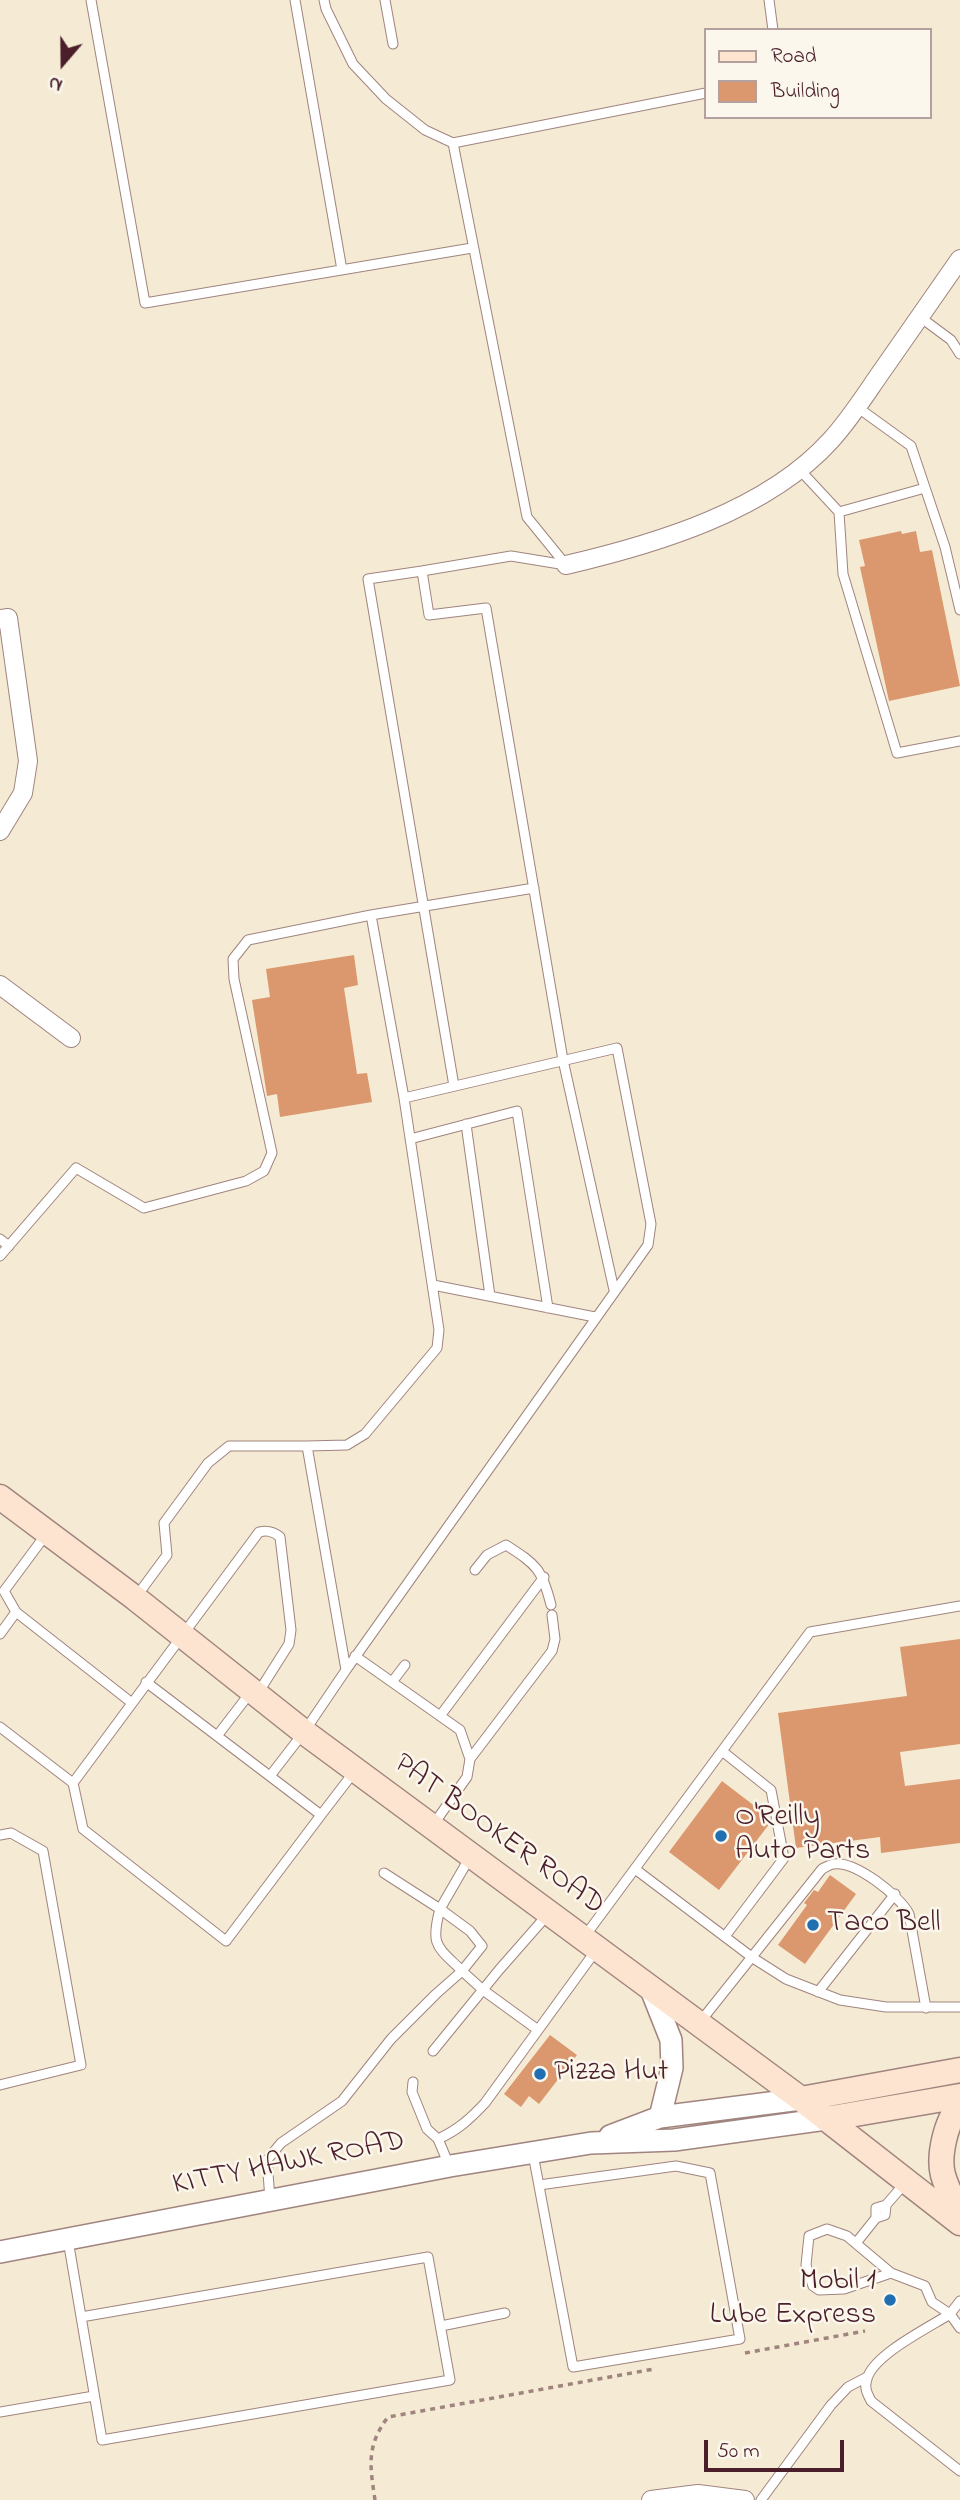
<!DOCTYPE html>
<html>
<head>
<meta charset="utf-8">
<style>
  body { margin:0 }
  #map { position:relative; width:960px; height:2500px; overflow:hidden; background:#f5ead3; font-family:"Indie Flower",sans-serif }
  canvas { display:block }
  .legend { position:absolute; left:704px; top:28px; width:228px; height:91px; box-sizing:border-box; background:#fbf7ec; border:2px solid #b4a19f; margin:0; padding:9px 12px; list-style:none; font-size:21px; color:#4a1f2b }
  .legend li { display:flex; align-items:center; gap:14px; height:35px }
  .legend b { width:35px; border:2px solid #b4a19f }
  .north { position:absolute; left:28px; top:28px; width:70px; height:70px; -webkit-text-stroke:5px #fbf7ec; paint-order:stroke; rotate:200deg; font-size:19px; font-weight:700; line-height:28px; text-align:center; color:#4a1f2b }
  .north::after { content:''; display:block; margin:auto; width:24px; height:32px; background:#4a1f2b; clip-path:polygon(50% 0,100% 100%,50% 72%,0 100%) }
  .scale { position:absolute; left:704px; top:2440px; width:140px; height:32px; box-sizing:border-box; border:4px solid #4a1f2b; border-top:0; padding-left:9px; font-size:21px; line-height:24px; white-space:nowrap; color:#4a1f2b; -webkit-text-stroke:5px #fbf7ec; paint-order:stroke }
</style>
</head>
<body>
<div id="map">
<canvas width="960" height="2500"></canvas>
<ul class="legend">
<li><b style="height:9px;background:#fde4d0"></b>Road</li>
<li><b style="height:19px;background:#db976e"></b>Building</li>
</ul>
<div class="north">N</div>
<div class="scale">50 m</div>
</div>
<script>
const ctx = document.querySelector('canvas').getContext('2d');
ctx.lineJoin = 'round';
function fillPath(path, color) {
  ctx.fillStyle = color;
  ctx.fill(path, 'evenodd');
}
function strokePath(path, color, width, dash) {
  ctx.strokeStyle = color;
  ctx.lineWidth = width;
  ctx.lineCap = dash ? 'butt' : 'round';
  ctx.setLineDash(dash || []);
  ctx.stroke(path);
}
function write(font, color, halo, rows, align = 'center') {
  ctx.font = font + ' "Indie Flower",sans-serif';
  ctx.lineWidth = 5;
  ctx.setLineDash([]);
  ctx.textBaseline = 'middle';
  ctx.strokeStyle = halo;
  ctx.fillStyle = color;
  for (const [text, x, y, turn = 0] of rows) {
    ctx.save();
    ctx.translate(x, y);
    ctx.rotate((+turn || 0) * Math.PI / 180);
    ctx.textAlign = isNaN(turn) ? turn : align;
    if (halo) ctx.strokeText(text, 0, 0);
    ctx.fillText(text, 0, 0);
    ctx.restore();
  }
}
fillPath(new Path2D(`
  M901,531L902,534L916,531L920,552L932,550L960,686L889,701L860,567L865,566L859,540Z
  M354,955L358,985L344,988L357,1074L367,1073L372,1102L280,1117L277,1094L267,1096L252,1000L270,997L266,969Z
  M960,1639V1744L900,1752L905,1786L960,1779V1843L881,1853L880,1837L796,1848L778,1713L907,1696L900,1647Z
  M722,1781L769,1817L770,1823L719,1890L669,1852Z
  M830,1875L856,1894L805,1964L778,1945L807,1905L804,1903L814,1890L818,1892Z
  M550,2035L577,2055L539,2104L529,2096L521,2107L504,2094Z`), '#db976e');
const service = new Path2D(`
  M91,0L145,303L472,248
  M295,0L342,270
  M324,0L326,9L353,64L386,99L425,130L453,143L527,517L566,565
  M385,0L393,44
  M769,0L773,30
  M453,143L706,93
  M920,317L951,340L960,354
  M857,407L911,446L945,547L960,610
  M799,469L839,512L925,488
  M839,512L843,574L897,753L960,741
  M422,571L511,556L566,565
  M371,915L534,888
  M454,1086L368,579L422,571L429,615L486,608L563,1060L614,1290
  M466,1124L490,1296
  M410,1139L517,1111L548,1308
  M0,1239L9,1246
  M0,1256L76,1168L144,1208L246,1181L264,1171L272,1153L234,979L233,959L248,940L371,915L404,1098L617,1048L651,1224L648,1245L346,1670
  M433,1285L595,1317
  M307,1446L347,1445L365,1434L437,1348L439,1330L404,1098
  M475,1570L487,1555L506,1545C537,1565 542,1569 551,1605
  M136,1597L167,1555L164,1523L208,1463L229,1446H307L346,1670L304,1732L270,1776
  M16,1612L4,1591L47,1533
  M0,1634L16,1612L132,1703
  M355,1656L460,1730L470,1759L467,1777L433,1825
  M392,1682L405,1665
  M440,1716L544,1577
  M0,1727L73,1783L259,1532C267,1530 273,1531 280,1537L291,1630L289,1644L258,1693
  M217,1736L250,1693
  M722,1751L771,1790L784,1858L726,1935
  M470,1759L552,1651L555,1639L552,1615
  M73,1783L83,1829L226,1941L321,1815L146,1682
  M321,1815L354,1772
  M0,1835L11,1833L43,1851L81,2065L0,2085
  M635,1869L753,1958L786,1979L840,2000L886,2007H960
  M384,1873L440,1909L470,1857
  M585,1936L810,1632L960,1606
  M818,1992L895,1894
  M700,2022L822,1869C826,1867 829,1865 833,1864C855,1860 900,1896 909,1914L926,2008
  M433,2051L499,1970L549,1913
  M413,2082L412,2092L427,2129L438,2139L449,2165
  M438,2139C458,2130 470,2119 485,2103L597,1949
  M533,2154L573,2367L740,2339L710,2173L676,2166L539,2185
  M270,2199L267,2160L281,2143L342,2101L391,2039L436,1994L462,1971C437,1946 430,1946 440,1909L470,1931L482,1946L462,1971L483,1990L538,2030
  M886,2205L906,2182
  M68,2240L102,2440L450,2380L428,2257L81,2317
  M856,2243L876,2218L885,2215L886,2205L876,2208V2218
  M891,2273L844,2289L819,2290L813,2286L806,2265L809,2236L827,2229L847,2236L891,2273L925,2286L932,2302L950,2314C928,2328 873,2355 867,2379C864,2388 867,2393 871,2401L960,2471
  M960,2301L950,2314L960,2328
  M441,2326L505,2313
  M0,2412L94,2396
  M761,2500L831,2405L848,2387L867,2377`);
const minor = new Path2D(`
  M566,565C656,544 767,511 831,440C851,418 867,392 884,368C910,331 935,295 960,259
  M0,619L8,618L28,761L23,793L0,831
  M0,985L71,1038
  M651,2500L698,2494L745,2500`);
const tertiary = new Path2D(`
  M650,1987L671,2040L672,2068L660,2117
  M610,2136L660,2117L801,2099
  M0,2252L450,2166L591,2143L674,2140L826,2119`);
const secondary = new Path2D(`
  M0,1497L135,1598L304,1732L801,2099L960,2223
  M801,2099L960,2070
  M960,2106C946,2120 938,2156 943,2175C947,2189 955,2203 960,2217
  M826,2119L960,2096`);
strokePath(service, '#a0847f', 11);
strokePath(minor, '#a0847f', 20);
strokePath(tertiary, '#a0847f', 24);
strokePath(secondary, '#a0847f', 27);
strokePath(new Path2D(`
  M745,2353L865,2331
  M375,2500C370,2466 366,2446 388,2417L654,2369`), '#a0847f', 3.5, [5, 5]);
strokePath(service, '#fff', 9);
strokePath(minor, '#fff', 18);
strokePath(tertiary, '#fff', 21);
strokePath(secondary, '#fde4d0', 24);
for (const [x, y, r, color] of [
  [721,1836,7,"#1f6fb2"],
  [813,1925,7,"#1f6fb2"],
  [540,2074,7,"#1f6fb2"],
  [890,2300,7,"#1f6fb2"]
]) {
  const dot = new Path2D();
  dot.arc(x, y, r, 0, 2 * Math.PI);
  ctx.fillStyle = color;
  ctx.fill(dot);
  strokePath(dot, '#fbf7ec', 2.5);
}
write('30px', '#4a1f2b', '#fbf7ec', [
  ["O'Reilly",735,1819],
  ["Auto Parts",735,1853],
  ["Taco Bell",827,1925],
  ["Pizza Hut",554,2074],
  ["Mobil 1",876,2283,"right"],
  ["Lube Express",876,2317,"right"]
], 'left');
write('30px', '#4a1f2b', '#fbf7ec', [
  ["PAT BOOKER ROAD",498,1836,36],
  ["KITTY HAWK ROAD",289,2165,-11]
]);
</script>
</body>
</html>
